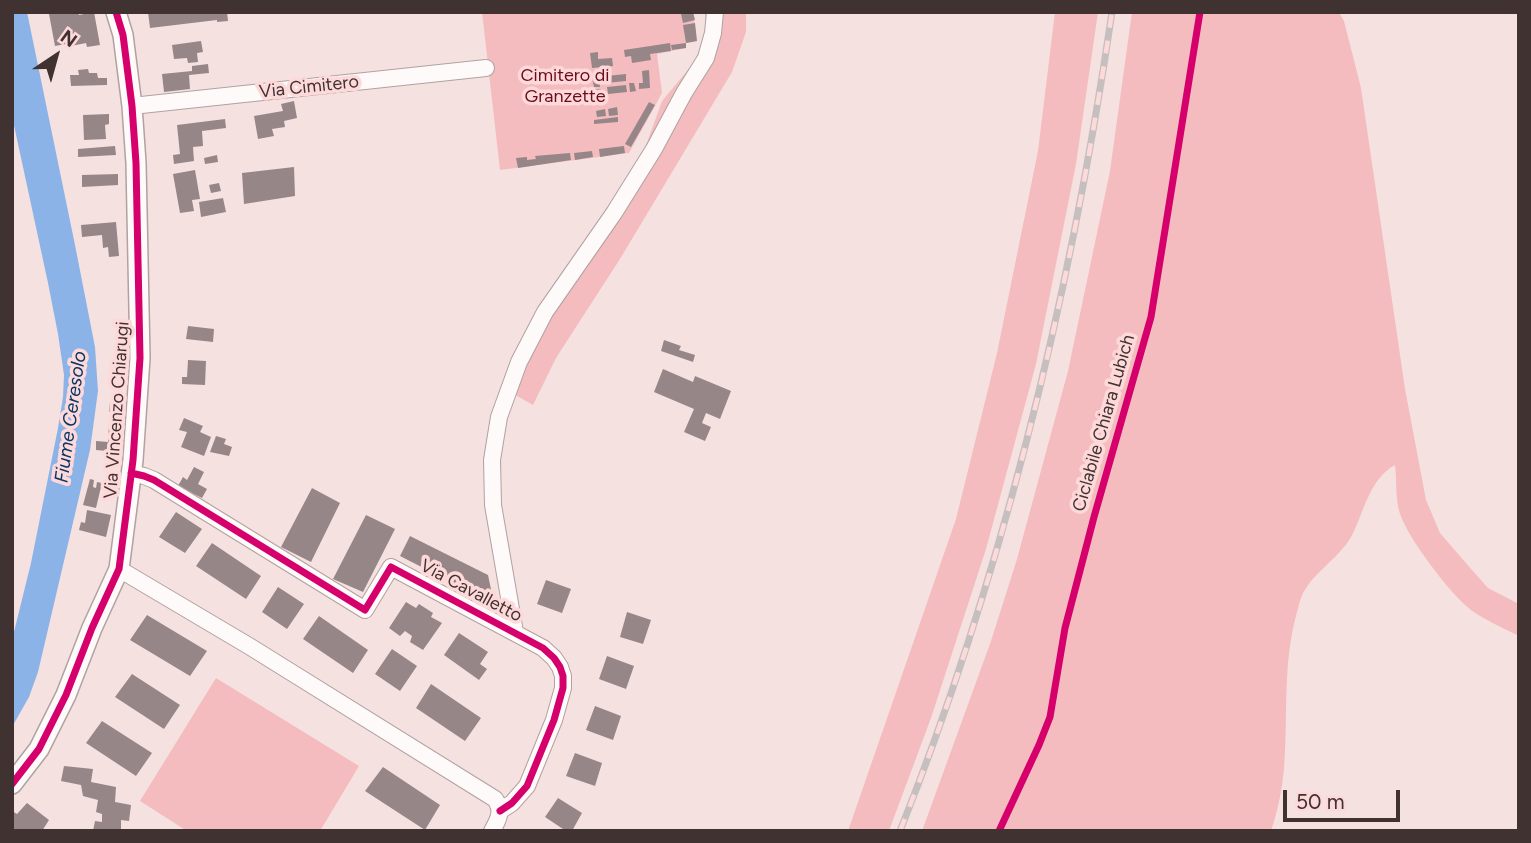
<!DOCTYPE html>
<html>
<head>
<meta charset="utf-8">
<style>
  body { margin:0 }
  #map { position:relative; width:1531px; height:843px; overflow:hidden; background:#f6e1e1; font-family:Figtree,sans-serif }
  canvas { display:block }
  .frame { position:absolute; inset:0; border:14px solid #413232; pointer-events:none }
  .north { position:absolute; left:21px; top:21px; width:70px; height:70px; -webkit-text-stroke:5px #fed9d9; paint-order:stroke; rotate:36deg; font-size:19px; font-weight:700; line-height:28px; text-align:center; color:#413232 }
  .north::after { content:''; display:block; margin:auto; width:24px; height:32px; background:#413232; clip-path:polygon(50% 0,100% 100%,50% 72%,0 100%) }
  .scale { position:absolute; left:1283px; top:790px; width:117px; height:32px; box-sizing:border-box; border:4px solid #413232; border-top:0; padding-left:9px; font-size:21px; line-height:24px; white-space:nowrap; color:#413232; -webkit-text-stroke:5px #fed9d9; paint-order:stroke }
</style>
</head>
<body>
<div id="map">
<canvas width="1531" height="843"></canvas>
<div class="frame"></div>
<div class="north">N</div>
<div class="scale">50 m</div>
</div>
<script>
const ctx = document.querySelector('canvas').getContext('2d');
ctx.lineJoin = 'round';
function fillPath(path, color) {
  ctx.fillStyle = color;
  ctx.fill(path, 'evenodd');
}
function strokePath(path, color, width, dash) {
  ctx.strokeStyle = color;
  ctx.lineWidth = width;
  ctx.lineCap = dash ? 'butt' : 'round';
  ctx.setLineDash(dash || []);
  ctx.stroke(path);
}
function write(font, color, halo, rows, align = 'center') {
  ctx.font = font + ' Figtree,sans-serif';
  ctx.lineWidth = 7;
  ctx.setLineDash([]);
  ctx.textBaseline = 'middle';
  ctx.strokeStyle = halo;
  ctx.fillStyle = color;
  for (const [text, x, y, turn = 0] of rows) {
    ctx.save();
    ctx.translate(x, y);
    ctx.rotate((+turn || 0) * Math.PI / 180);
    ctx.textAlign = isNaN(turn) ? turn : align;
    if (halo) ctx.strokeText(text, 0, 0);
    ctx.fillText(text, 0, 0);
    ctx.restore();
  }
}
fillPath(new Path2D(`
  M482,12H693L697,41L686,43V48L657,54L662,93L629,153L500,170Z
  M705,12H746V32L732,72L620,259L556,358L533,405L512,393L530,348L635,176L662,101L708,46Z
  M1055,12H1098L1076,164L1036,364L986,549L931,718L890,828L889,831H848L956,519L997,353L1038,151Z
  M1132,12H1339L1344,21L1361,88L1405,389L1426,500L1440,533L1472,570L1488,588L1519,604V636C1503,628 1485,620 1471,610C1450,594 1408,538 1400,514C1395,498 1397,481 1395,465C1369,479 1364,513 1351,537C1338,560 1310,574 1301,598C1298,607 1296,616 1294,624C1283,672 1288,720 1284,768C1282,790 1278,810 1271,831H922L991,641L1017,559L1068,371L1110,171Z
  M216,678L359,766L320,831H187L140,801Z`), '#f4bcbe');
fillPath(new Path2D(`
  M12,12H27L75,245L95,347L98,391L90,450L38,672L29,697L12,727V640L31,563L58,428L63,397L64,375L58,334L48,283L12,116Z`), '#8bb3e7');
fillPath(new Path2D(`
  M56,12H62L63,14L78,12L79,15L94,12L100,45L87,47L86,43L71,46V43L55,46L49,14Z
  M148,12H227L228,21L217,22V20L150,28Z
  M693,12L695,20L683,23L681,14Z
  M695,23L697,41L686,43V48L672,50L671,45L686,43L683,25Z
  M201,41L203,52L197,53L198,62L188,63L187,58L174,59L172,45Z
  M670,43L671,51L650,54L651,60L632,63L631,56L625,57L624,50Z
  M598,52V59L612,58L613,66L592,68L590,53Z
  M208,64L209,73L189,75L190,89L164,92L162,74L192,71V66Z
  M88,69L89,73H97L98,78H107V85L71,86L70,75H79L78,70Z
  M649,70L650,88L639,89V83H643L642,71Z
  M626,74V81L606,83V76Z
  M599,77L600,87H594L592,78Z
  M629,83H634L636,91L630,92Z
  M626,85L627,92L608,94L607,87Z
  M601,89L602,97L592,98V90Z
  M294,101L297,118L284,121L285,127L272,129L274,136L258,139L254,116L283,111L281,104Z
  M649,102L655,105L631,147L625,144Z
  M617,107L618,115L609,116L608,109Z
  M605,109L606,116L597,117L596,111Z
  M109,114V124L105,125L106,139L84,140L83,115Z
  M618,117V122L594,124V120Z
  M225,119L226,128L202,131L203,146L193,147L194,161L174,164L173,155L180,154L177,125Z
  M115,146L116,155L78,157V149Z
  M624,146L625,153L600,157L599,149Z
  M592,151L593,157L575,160L574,153Z
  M570,153L571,160L518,168L516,158L527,157V160L536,159L535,156Z
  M217,155L218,162L205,164L204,158Z
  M294,167L295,196L244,204L242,173Z
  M195,170L200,199L192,200L194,211L180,213L173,174Z
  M118,174V185L82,187V175Z
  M219,183L221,191L211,193L209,185Z
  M223,198L226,212L201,217L199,202Z
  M116,222L119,256L109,257L108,247L103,248L102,235L82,237L81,225Z
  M188,326L214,329L213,342L186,339Z
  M664,340L681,346L679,350L695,355L693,362L661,351Z
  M188,360L206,361L205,385L182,384V377H187Z
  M663,369L693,382L695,376L731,391L720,419L706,413L702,423L711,427L705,441L684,432L694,409L654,392Z
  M110,403L120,404L119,413L109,412Z
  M184,418L203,426L200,432L211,437L204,456L181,447L187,432L179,430Z
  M109,424H119L118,452L96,450V441L108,442Z
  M216,436L226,439L224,444L232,447L229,456L210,452Z
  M194,467L204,472L198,484L207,489L202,498L178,486L183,477L187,480Z
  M90,479L94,480L93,487L96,488L97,482L102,483L96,508L83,505Z
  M312,488L340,503L311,562L281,547Z
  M87,510L111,515L106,537L79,530L81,522L85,523Z
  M176,512L202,529L185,553L159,537Z
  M366,515L395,529L363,592L333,579Z
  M410,536L488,575L492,594L488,601L400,556Z
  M212,543L261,576L246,599L196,566Z
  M546,580L571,589L562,613L537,604Z
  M278,587L304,604L287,629L262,612Z
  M406,602L416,608L419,604L433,613L431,617L442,623L423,650L410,642L412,636L405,631L400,636L389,628Z
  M627,612L651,620L643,644L620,637Z
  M147,615L207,651L190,676L130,640Z
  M319,616L368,650L353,673L303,639Z
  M459,633L488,652L480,664L487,669L479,680L444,655Z
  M392,649L417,666L400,691L375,674Z
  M607,656L634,666L626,689L599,679Z
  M132,674L180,705L164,729L115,697Z
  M431,684L481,718L465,741L416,708Z
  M595,706L621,716L613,740L586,730Z
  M102,721L152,753L136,776L86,743Z
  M575,753L602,763L595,786L566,776Z
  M64,766L93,769L91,782L116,787L115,802L131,805L129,821L121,820V831H93L95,821L102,822V814L96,812L98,800L83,796L81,785L61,781Z
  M383,767L440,805L425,830L365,791Z
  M558,798L582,813L572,831H566L545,817Z
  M27,803L49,820L42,831H12V811L17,814Z`), '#968687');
const minor = new Path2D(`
  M132,106L486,68
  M131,473L144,476L154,480L365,610L391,567L543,648L554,658L560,667L563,676V688L554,720L527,786L512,803L500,811
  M119,569L249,646L495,799C503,810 499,819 492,831
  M515,632L493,505L492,460L499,417L519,362L545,312L614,213L654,149L684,93L706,58L713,33L715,12`);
const tertiary = new Path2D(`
  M12,784L39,749L66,695L92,628L119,569L133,460L140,358L136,163L132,106L123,35L116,12`);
strokePath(minor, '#b1a1a1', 18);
strokePath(tertiary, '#b1a1a1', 22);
strokePath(minor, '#fefafa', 16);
strokePath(tertiary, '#fefafa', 19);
const rail = new Path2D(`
  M900,831C1005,568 1071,292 1112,12`);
strokePath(rail, '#c5bfbf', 7);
strokePath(rail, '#fed9d9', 4.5, [13]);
strokePath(new Path2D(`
  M131,473L144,476L154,480L365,610L391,567L543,648L554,658L560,667L563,676V688L554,720L527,786L512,803L500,811
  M12,784L39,749L66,695L92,628L119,569L133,460L140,358L136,163L132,106L123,35L116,12
  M999,831L1039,745L1050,717L1065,628L1094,517L1151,317L1200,12`), '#d6006c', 7);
write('18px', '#6c0b20', '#fed9d9', [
  ["Cimitero di",565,76],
  ["Granzette",565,97]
]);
write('18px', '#413232', '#fed9d9', [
  ["Via Cimitero",309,87,-6],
  ["Via Vincenzo Chiarugi",117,410,-86],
  ["Ciclabile Chiara Lubich",1104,423,-74],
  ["Via Cavalletto",471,591,28]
]);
write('italic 19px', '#063766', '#fed9d9', [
  ["Fiume Ceresolo",71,417,-82]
]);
</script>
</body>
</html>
